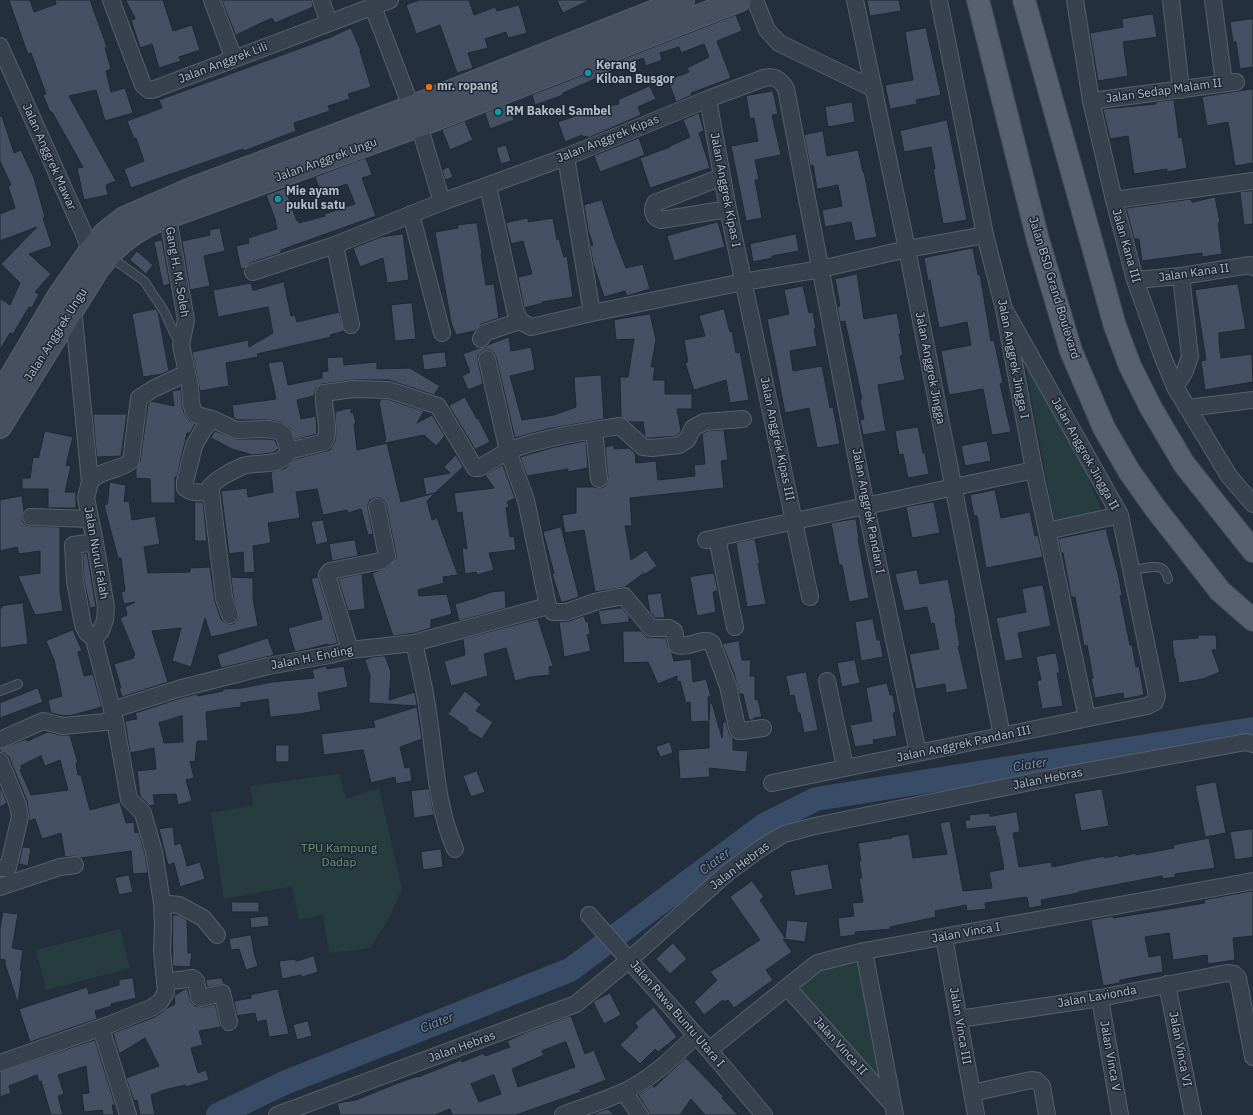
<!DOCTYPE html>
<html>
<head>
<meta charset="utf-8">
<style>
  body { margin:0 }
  canvas { display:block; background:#242f3e }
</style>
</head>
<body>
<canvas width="1253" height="1115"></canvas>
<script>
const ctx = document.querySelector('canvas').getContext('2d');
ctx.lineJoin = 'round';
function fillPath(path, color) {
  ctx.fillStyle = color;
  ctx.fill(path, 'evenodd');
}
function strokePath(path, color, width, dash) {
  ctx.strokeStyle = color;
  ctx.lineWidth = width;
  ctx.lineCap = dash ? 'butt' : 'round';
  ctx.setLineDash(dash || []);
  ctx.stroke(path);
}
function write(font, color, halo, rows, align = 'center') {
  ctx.font = font + ' "IBM Plex Sans",sans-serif';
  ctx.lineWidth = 3;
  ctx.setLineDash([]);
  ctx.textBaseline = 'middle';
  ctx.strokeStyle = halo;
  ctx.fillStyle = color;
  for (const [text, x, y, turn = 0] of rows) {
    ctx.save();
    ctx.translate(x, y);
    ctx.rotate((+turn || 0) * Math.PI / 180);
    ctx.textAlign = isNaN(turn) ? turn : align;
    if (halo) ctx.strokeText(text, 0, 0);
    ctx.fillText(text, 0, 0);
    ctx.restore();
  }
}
fillPath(new Path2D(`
  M1026,367L1081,461L1102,511L1054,521Z
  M339,774L346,799L379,788L402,889L387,922L370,948L329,953L323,914L299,920L292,886L224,899L211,813L253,805L250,786Z
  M120,929L130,968L46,990L36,950Z
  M863,958L885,1082L874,1081L798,986L821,968Z`), '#263c3f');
strokePath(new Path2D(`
  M218,1115L284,1083L570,970L764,825L816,799L1253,729`), '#394c67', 24);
const building = new Path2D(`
  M9,0H30L34,12L56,4L55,0H90L107,47L105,48L111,69L106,71L111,92L125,88L133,113L105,121L96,90L69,96L116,181L106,185L108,195L84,200L77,168L83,167L52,112H50L43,95L46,94L31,53L28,54Z
  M126,0H163L173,31L192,25L200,50L179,57L181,61L159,68L152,44L140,48L131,20L135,19Z
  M222,0H312L313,7L275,23L272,18L236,35Z
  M420,0H469L474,15L495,7L497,11L519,5L527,33L508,38L506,32L485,39L488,48L468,53L473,68L457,73L440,25L416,34L406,5Z
  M557,0H590L563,13Z
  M867,0H899L901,11L870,16Z
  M1153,14L1157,37L1123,42L1128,76L1098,81L1090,33L1123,27L1122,19Z
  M736,15L742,31L717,41L731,78L691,93L692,95L676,102L668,80L689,72L687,68L709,57L704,44L681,53L679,47L660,53L662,60L646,66L643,58L603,74L604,75L563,93V95L535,105L532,95Z
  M1253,19V67L1240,69L1236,42H1233L1230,22Z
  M351,28L361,51H360L371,87L348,94L350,99L328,106L330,111L294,123L296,131L244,151L243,149L131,188L124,169L144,161L136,138L134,139L127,121L162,108L159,100L331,37Z
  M926,28L941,95L916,100L917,104L890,109L885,85L913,80L905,32Z
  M650,86L656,99L638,107L641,115L588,138L587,136L583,137L582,135L565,142L558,122L598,108L619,104L618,100Z
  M1253,89V163L1235,166L1228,122L1207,126L1202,97Z
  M773,91L778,114L772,115L781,155L755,160L759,179L755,180L762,218L746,221L731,146L758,141L754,118L750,119L746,96Z
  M1174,100L1179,138L1182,137L1187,168L1167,172V169L1134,174L1128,136L1110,139L1103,109L1156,104V102Z
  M852,102L855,122L828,127L825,107Z
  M508,104L514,120L490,129L485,113Z
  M699,113L704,131L699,133L710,168L650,188L640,158L670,147V146L690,137L683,120Z
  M0,116H2L14,153L21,150L34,178L45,217L43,218L52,246L29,254L51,274L35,292L39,294L32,308L29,307L13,334L10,333L0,350V298L10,305L20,283L1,264L37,227L0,241V214L15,208L8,186L11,185L0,161Z
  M947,120L967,220L943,224L933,169H935L931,147L904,152L900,131Z
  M465,121L473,140L450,150L442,130Z
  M823,131L827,156L858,150L863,172H864L877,237L855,241L851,222L825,227L822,210L842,206L838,185L817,189L813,165L810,166L804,135Z
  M639,138L645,155L600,172L594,156Z
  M506,145L511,161L501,164L496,148Z
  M366,158L372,175L362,178L376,216L281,250V253L250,263L245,268L241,269L236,246L249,243L248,238L277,229L275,219L266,195L285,188L297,221L298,220L299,223L325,216L324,214L355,204L347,184L321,193L315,177Z
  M449,167L453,177L445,180L442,170Z
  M1253,191V224L1244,225L1240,192Z
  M1215,197L1220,222L1218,223L1222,254L1202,257V253L1142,261L1139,239H1134L1126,208L1191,199L1192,202Z
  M602,200L614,237L626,268L643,264L650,289L627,296L625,291L604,297L593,263L590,246L593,245L588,230L584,205Z
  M528,218V222L553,218L557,240L559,239L564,257L567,256L573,297L542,302L543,303L524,308L518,277L532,274L523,241L511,244L506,223Z
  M718,222L725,247L674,261L667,236Z
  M477,223L482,254H481L486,285L494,284L499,318L481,324L474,331L456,335L451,322L435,232L458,228V225Z
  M220,228L225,251L204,256L210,286L190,290L182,241L210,235L209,230Z
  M403,234L409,280L387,283L383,258L360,267L353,248L381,237Z
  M796,234L799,251L772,256V258L753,262L750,244Z
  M162,240L170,284L163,286L154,242Z
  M973,248L978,275L980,274L991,341L994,340L1003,383L1000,384L1011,432L992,435L983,389L949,395L941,351L971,345L967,322L939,328L930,280L928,281L924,258Z
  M137,251L153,265L146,274L130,260Z
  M857,274L864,319L897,313L901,334H899L903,355L900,356L905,380L878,385L886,431L863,435L860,420L864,419L860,400L862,399L845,321L840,322L837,306H840L835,279Z
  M284,282L291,316L295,315L297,322L339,312L344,331L330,335L331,337L257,354L258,357L226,363L229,386L200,391L192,352L248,340L249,347L273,333L268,307L218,317L213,290L251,283L253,290Z
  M1238,284L1246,329L1219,333V343L1221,358L1252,354L1253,382L1205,390L1201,361L1206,360L1195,290Z
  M803,286L809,313L813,312L816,328L814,329L817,346L790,351L793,371L822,366L830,408L833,407L840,444L817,448L809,408L785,413L767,319L789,314L784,290Z
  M412,303L416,339L395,341L391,305Z
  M156,309L158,312L169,371L162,374L143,377L132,314Z
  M724,309L730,332L732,331L736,353L740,352L749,400L730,403L726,380L694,390L685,363L688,362L684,340L705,336L699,316Z
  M650,314L656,340L651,367H655L653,380H665V394H692V409H677L681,431L680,433L676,436L652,438H647L645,436L643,422H630L621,417L620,377H628L634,339L616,340L614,320Z
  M509,337L511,351L531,347L535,370L510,376L522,420L554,415L576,407L574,377L601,375L604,419L547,429L515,438L496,357L494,353L490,350H485L481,352L478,356V361L483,384L468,390L462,376L470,372L463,354L479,348L486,347L488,345Z
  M445,352L447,367L424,370L422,355Z
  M343,357L344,365L377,362V369L410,368L440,386L434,395L389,380H353L322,384L316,388L314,396L297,400L301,419L316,416L317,434L295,440L290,428L281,422L267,420H238L234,418L232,405L276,399L268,363L283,361L288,385L322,378V372L328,371L327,358Z
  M181,390L182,404L184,413L190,421L195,424L190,433H187L177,477H175V503H151L150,479L136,478V469L140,462L148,404L151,401L174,406L172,391Z
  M465,397L477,419L478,418L490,442L476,449L479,453L478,454L449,406Z
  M380,399H387L424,411L417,423L432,415L445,436L436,446L424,435L385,443L384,441L386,440L379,402H380Z
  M351,408V413L353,412L356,424H354L357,450L387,443L401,502L435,493L427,501L432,520L437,518L458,575L443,577L444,583L418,590L419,596L447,594L452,614L431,620V628L415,633L393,636L372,573L387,568L396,559V554L386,505L384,501L380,498H375L370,500L368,504V509L373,534L368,535L361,509L348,513L347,510L323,515L317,489L296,492L300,518L268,523L271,543L253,546L255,572L244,573L243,552L229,554L221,491L247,488L248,497L273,492L271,472L286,468L295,459L330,450L335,441L336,433L335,412Z
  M93,414H127L121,456L97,457Z
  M918,427L923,453H925L929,474L908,478L903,454L899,455L895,431Z
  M724,430L728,460L721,461L724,488L630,498L632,526H625L631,560L646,550L657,566L644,575V573L625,587L595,592L584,530L565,533L562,515L576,513V487H594L600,488L604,487L607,483L608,478L605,447L614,445V449L629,448L635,453L636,463L656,461L658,480L695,476L694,465L705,464L702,434L707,431Z
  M45,431L73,437L66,465L71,466L65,492H76V508H48V489H22V478H30L33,457L38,458Z
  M215,431L236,439H266L275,440L279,449L272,453L253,455L232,449L211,438Z
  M586,441L588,468L568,472V469L527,476L520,457L551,448Z
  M987,441L991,461L965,466L961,446Z
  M456,455L463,467L435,493L426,495L423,478L450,473L444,467Z
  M503,465L515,498L507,502L509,507L506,508L510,537L514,536L516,550L489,553L494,570L477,575L476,572L465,574L462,547L467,549L462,512L457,513L454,493L494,488L485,475Z
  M110,482L126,485L124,502L129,501L132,520L155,516L160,544L144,547L148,573L190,572V568L210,567L215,601L221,619L224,622L229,624H233L237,621L239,616L233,596L231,577L253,578V599L258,626L211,637L205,618L191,667L172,661L181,628L152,631L168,682L122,697L119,688H121L114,664L134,658L133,656L135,655L120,618L127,615L125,607L135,602L124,604L121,592L125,591L121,558H118L104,505L107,504Z
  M995,490L1001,518L1030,512L1035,536L1038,535L1043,557L986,568L977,516H974L970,495Z
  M22,496L24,511L22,517L23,522L26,525L31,526L60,527V591L63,611L35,615L18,576L40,573V551L19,554L17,547L0,551V500Z
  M195,502H203L207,541H195Z
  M934,502L940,533L912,538L906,507Z
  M856,519L859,538L858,539L869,598L849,602L842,565H839L831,523Z
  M323,520L328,542L316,545L311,522Z
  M561,527L579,597L564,602H561L552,574L554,573L543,532Z
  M1106,529L1119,578L1122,595L1120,596L1130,645H1132L1136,667L1139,666L1144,695L1124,699L1123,693L1095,698L1091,678H1093L1087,645L1084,646L1075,597H1071L1063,553H1061L1058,539Z
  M755,539L760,564H758L766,604L747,607L736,543Z
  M355,540L358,556L332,561L329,544Z
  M83,553H87L96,607L90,608L84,580Z
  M917,570L920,584L948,579L956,619H955L960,646H958L968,689L946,693L945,684L916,689L909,654L939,649L934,623L931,624L927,607L904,611L895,574Z
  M714,573L718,591L713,592L716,612L697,616L690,577Z
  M362,574L365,609L348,611L338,579Z
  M318,577L338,643L329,645L328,644L295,652L288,628L322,619L311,579Z
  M1043,585L1051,626L1018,633L1023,658L1005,661L996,618L1026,612L1022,589Z
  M505,591L506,608L459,621L455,604L475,598L492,592Z
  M661,593L665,618H655L650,612L647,595Z
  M23,603L28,644L0,648V608H2V606Z
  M622,608L629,616V622L601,625L598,611Z
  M584,616L586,622L588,621L590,634L587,635L591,651L564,657L559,622L569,621Z
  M538,619L553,666L549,667L550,675L530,677L515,681L506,648L484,654L488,676L451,686L444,661L465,655L463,639Z
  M873,619L877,640H880L883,657L861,661L855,622Z
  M73,630L82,651L78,652L84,676L93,674L102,707L73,715L64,716L51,713L48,700L62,696L54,660L46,641Z
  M623,631H641L647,637L666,638L668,647L672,653L674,661L691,659L693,682L706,679L711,696L708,697L709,720L710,703H712L722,738L723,722H726L729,733L733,738V750L748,751L746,772L709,768L710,777L680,779L678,750L709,748V721L691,722L690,702L686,703L680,681L677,682V676L658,684L648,662L624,663Z
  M1198,635H1216L1217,650H1212L1220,672L1203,679L1179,683L1175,658H1174L1172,640L1198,638Z
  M268,638L274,655L221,668L217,655Z
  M739,641L742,660H751L750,676H755V700L758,699L762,717L754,718V720H749L743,694H739L734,673L722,644Z
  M1056,653L1060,673H1057L1063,706L1042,709L1037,681L1041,680L1036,657Z
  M385,656L391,672L389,700L415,692L417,706L369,703L370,676L365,660L372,657Z
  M855,660L860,683L842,687L837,663Z
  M326,666L327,669L344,666L348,687L318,693L321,710L299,714L270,717L268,699L241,703V707L224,709L206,712L208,741H197L195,762L190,761L194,778L186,780L192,801L178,805L176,794L153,795L155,805L149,806L140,796L137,771L156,769L154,748L130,753L125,721L137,719L135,713L181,698L197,694L198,696L223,691V689L242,688L272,682L314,678L312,670ZM182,716L183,742L164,743L159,723Z
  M806,672L818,730L804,733L800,713H798L794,695L790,696L786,676Z
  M887,683L890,695H893L896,712L893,713L897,736L873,740L874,744L855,747L850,725L872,721L866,688Z
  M38,688L43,702L0,718V703Z
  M465,691L481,704L476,711L493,722L482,739L467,730L468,728L448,714Z
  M417,707L422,739L400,747L405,768L410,767L412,781L396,784L395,777L371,783L363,750L324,755L321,734L375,727L373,721Z
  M48,732L61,735H70L78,763H76L78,775H81L90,810L120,802L126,823L134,822L135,833L139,832L145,854L148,873L133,874L131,851L81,858L74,856L65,857L61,833L42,839L35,819L29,821V815L27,801L9,757L5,753L0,752V749L26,739L27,741ZM41,756L45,766L60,760L68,790L31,795L20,770L22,769L21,766Z
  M670,742L673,753L660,757L656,747Z
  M276,745H289V762H276Z
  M477,771L485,792L471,797L463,776Z
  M1216,782L1226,833L1205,837L1195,786Z
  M0,786L7,803L0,807Z
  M429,789L434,815L414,818L411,791Z
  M1102,789L1109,826L1081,831L1074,794Z
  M1017,812L1020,832L1013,833L1019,867L1051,862L1052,867L1104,856V858L1119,855V857L1136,853V855L1174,848L1173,845L1209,838L1215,868L1175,874V877L1163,879L1162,876L1078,892V893L1041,900L1042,906L1029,908L1027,897L985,903L986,909L967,911L966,905L935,911L936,917L890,927L891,929L855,932V935L840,937L838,918L854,916L852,903L863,902L859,878H862L859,861H861L858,843L892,838V837L909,834L913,858L947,854L940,823L950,821L963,891L992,888L989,872L1004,869L998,836H997L995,826L966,829L965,820H970L969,815L989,813L990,816Z
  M173,827L175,845L181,843L187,866L200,862L205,879L180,887L174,863L168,865L159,829Z
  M1253,829V857L1235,860L1230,832Z
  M23,847L31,848L28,866L19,864Z
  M441,849L443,867L423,870L421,852Z
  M828,864L833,889L795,896L790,871Z
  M129,875L133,892L119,895L115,878Z
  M752,881L764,897L760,900L785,938L787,920L808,922L805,942L783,939L792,952L766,970L773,980L734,1008L728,1000L724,1002L723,1000L704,1015L694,1002L717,980L710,972L760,940L730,897Z
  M1253,891V936L1233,938L1235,960L1208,964L1207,955L1173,960L1169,933L1145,937L1149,957L1161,955L1163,972L1120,980V983L1103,986L1091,920L1113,916V918L1205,903L1204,900Z
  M232,902H259V912H232Z
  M3,912L18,914L12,948L23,950L20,970H22L18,1004L5,964V960L0,959V930Z
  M173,915H178L187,920L188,953H192L190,967L173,966Z
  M268,916L269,926L251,928L250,918Z
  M251,935L254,953L258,966L246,970L239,949L231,950L229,939Z
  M673,943L687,959L670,974L656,959Z
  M314,956L318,972L302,977L301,975L282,979L279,961L295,959L296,961Z
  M133,978L136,998L111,1004L112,1006L95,1011L97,1019L30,1042L19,1009L87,987L89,994L119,985V980Z
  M222,978L224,984L207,987L206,980Z
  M187,988L191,1002L195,1006L203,1007L215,1004L221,1027L199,1031L203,1045L191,1048L198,1073L206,1070L209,1080L186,1087L185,1085L164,1090L151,1095L155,1115H140L137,1100L134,1101L126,1078L159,1066L145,1038L119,1054L113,1033L155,1017L167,1008L175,1004L174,996Z
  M278,989L289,1034L269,1037L266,1020L257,1022L255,1013L237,1016L234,1001L251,998V995Z
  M610,993L621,1015L604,1024L593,1002Z
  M654,1007L677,1037L658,1052L655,1049L640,1064L620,1045L638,1027L635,1023Z
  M571,1016L585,1054L594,1050L606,1080L580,1090L581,1092L516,1115H452L450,1109L435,1115H340L337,1103L356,1100L398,1083L418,1076V1077L461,1060L462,1062L484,1053L485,1056L510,1047L507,1041L527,1032ZM566,1042L575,1067L518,1087L512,1069L544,1055L542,1051ZM494,1075L501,1094L479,1102L471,1084Z
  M308,1021L312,1036L297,1040L293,1025Z
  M95,1040L115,1105H112L114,1115H103L102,1110L84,1112L82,1094L89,1093L86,1066L58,1075L64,1094L58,1096L63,1115H51L41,1081L39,1082L37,1075L9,1086L11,1093L0,1097V1072Z
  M686,1058L723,1096L722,1098L738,1115H705L691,1099L680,1115H649L648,1110L638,1095L653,1085L654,1087Z
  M608,1109L614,1115H590L604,1110Z`);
fillPath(building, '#455162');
strokePath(building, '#1f2835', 1);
const lane = new Path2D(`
  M109,256L144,281L164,311L174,333L181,344
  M1131,571C1140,569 1153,565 1161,568C1165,570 1167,575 1168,579
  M0,691L18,684`);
const street = new Path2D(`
  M111,0L143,85L149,90H152L390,0
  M212,0L234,59
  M321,0L329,23
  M755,0L767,30L779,43L874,89
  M855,0L907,249L1002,736
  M939,0L985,235L1004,309L1034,470L1087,718
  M1075,0L1091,101L1114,200L1135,280L1162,355L1175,387L1229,476L1253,504
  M1171,0L1181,90
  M1213,0L1224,83
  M373,7L422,135L442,202
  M0,46L84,234L93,259
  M708,99L728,209L810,597
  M1091,101L1236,82
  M566,157L592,313
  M722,177L655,203C651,210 653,218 661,220L728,209
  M488,186L515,310L520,321L531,327L592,313L743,282L821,269L907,249L985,235
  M1114,200L1253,181
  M411,214L442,333
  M168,218L186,320L181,345L190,386L191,403L193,410L197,415L212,419L203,430L194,446L185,482V488C194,494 201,493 211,491L224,598L230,615
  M335,245L351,325
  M253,272L335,245L442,202L566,157L708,99L764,78C775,75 781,80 786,89L866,507L918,753
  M1135,280L1181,276L1250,265L1253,267
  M481,339L484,333L520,321
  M487,359L508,451C544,437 582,432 620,426L643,447L652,448L679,445L687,440L693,428L704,422L743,419
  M1175,387L1184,373L1190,357L1181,276
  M1187,408L1253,400
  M594,430L599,479
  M289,451L324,442C332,431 322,407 324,393L353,389L389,390L438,406L475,468H479L508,451L526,500L548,606L553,612H566L598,601L624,596L651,628H669L674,631L677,645C689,649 704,636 712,643L728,686L737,728L739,731H742L763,728
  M90,482C102,468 118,472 131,461L139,398L153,389L187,373
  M211,491L209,488C217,478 232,471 243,466C258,461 281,468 289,451L284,435L279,431L267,429L236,430L212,419
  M31,517L90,519
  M1047,531L1120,515
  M717,538L735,627
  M706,540L1034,470
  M94,639L87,633L83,625L75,581L73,545L95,542
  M414,643C419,664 424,685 427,706C435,754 435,803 455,849
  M350,650L327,575L330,571L381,561L387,556L377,507
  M827,681L845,767
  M112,710L178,689L268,666L330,655L350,650L414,643L548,606
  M0,740L43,721L63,726L115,721
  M0,761L18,805L20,817L8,868H0
  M772,783L1147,706L1155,702L1157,696L1120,515L1004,309
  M0,887L60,867L75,865
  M162,903L179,905L203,918L217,935
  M589,915L709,1050L764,1115
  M944,937L976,1115
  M864,951L895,1115
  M165,982L193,978L196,981L199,997L201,998L222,993L229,1022
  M1167,984L1193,1115
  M787,987L892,1104
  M1100,998L1120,1115
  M959,1019L1100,998L1227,973L1234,974L1238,978L1253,1057
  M101,1028L128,1115
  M709,1050L817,963L864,951L1253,881
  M0,1063L111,1024L151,1008L160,1002L166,992L162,951L163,925L162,903L154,852L143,813L129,799L115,721L94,639L101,631L105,620L106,607L94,537L86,498L90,482L73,307
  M624,1092L640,1115
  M972,1093L1031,1080L1037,1081L1042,1086L1047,1115
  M277,1115L576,1004L629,960L727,873L761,848L784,834L815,826L1065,775L1246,742L1253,744
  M563,1115C583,1107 604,1101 623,1092C649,1081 676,1055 696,1035`);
const secondary = new Path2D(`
  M0,395L58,297L90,251L105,233L124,218L191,189L411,107L683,0
  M0,427L98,269C115,247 127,236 152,223L418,126L740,0`);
const primary = new Path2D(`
  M978,0L1038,240L1071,351L1104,428L1129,471L1155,508L1220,591L1253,620
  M1024,0L1115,326L1130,366L1151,408L1184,464L1253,551`);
strokePath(lane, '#565f6c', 10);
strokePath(street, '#565f6c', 18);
strokePath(secondary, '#565f6c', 24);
strokePath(primary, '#414a57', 24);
strokePath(lane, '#38414e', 8);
strokePath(street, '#38414e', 16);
strokePath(secondary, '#465061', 22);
strokePath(primary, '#56606e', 22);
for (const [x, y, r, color] of [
  [588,73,4,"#0f9aa8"],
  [429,87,4,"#e8710a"],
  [498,112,4,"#0f9aa8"],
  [278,199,4,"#0f9aa8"]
]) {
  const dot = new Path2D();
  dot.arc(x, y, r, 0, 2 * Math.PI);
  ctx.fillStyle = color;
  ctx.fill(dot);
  strokePath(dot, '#1d2633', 1.5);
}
write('12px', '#b4bcc9', '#1d2633', [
  ["Jalan Anggrek Lili",223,63,-21],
  ["Jalan Sedap Malam II",1164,91,-8],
  ["Jalan Anggrek Kipas",608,139,-22],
  ["Jalan Anggrek Mawar",49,157,66],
  ["Jalan Anggrek Ungu",326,160,-20],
  ["Jalan Anggrek Kipas I",725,190,79],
  ["Jalan Kana III",1126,246,74],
  ["Gang H. M. Soleh",177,272,80],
  ["Jalan Kana II",1194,273,-8],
  ["Jalan BSD Grand Boulevard",1054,288,73],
  ["Jalan Anggrek Ungu",56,335,-58],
  ["Jalan Anggrek Jingga I",1013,359,79],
  ["Jalan Anggrek Jingga",930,368,79],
  ["Jalan Anggrek Kipas III",777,439,78],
  ["Jalan Anggrek Jingga II",1085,454,61],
  ["Jalan Anggrek Pandan I",868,511,79],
  ["Jalan Nurul Falah",96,553,80],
  ["Jalan H. Ending",312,658,-11],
  ["Jalan Anggrek Pandan III",964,744,-12],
  ["Jalan Hebras",1048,779,-11],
  ["Jalan Hebras",740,866,-37],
  ["Jalan Vinca I",966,933,-10],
  ["Jalan Lavionda",1097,997,-10],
  ["Jalan Rawa Buntu Utara I",677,1014,49],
  ["Jalan Vinca III",960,1026,80],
  ["Jalan Vinca II",840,1046,48],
  ["Jalan Hebras",462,1047,-20],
  ["Jalan Vinca VI",1180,1049,79],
  ["Jalan Vinca V",1110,1056,80]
]);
write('bold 12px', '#b4bcc9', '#1d2633', [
  ["Kerang",596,66],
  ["Kiloan Busgor",596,80],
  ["mr. ropang",437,87],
  ["RM Bakoel Sambel",506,112],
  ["Mie ayam",286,192],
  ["pukul satu",286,206]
], 'left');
write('12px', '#6b9a76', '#1d2633', [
  ["TPU Kampung",339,849],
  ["Dadap",339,863]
]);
write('italic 13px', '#7c92b1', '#1d2633', [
  ["Ciater",1030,765,-9],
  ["Ciater",715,862,-37],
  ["Ciater",437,1023,-21]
]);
</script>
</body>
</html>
